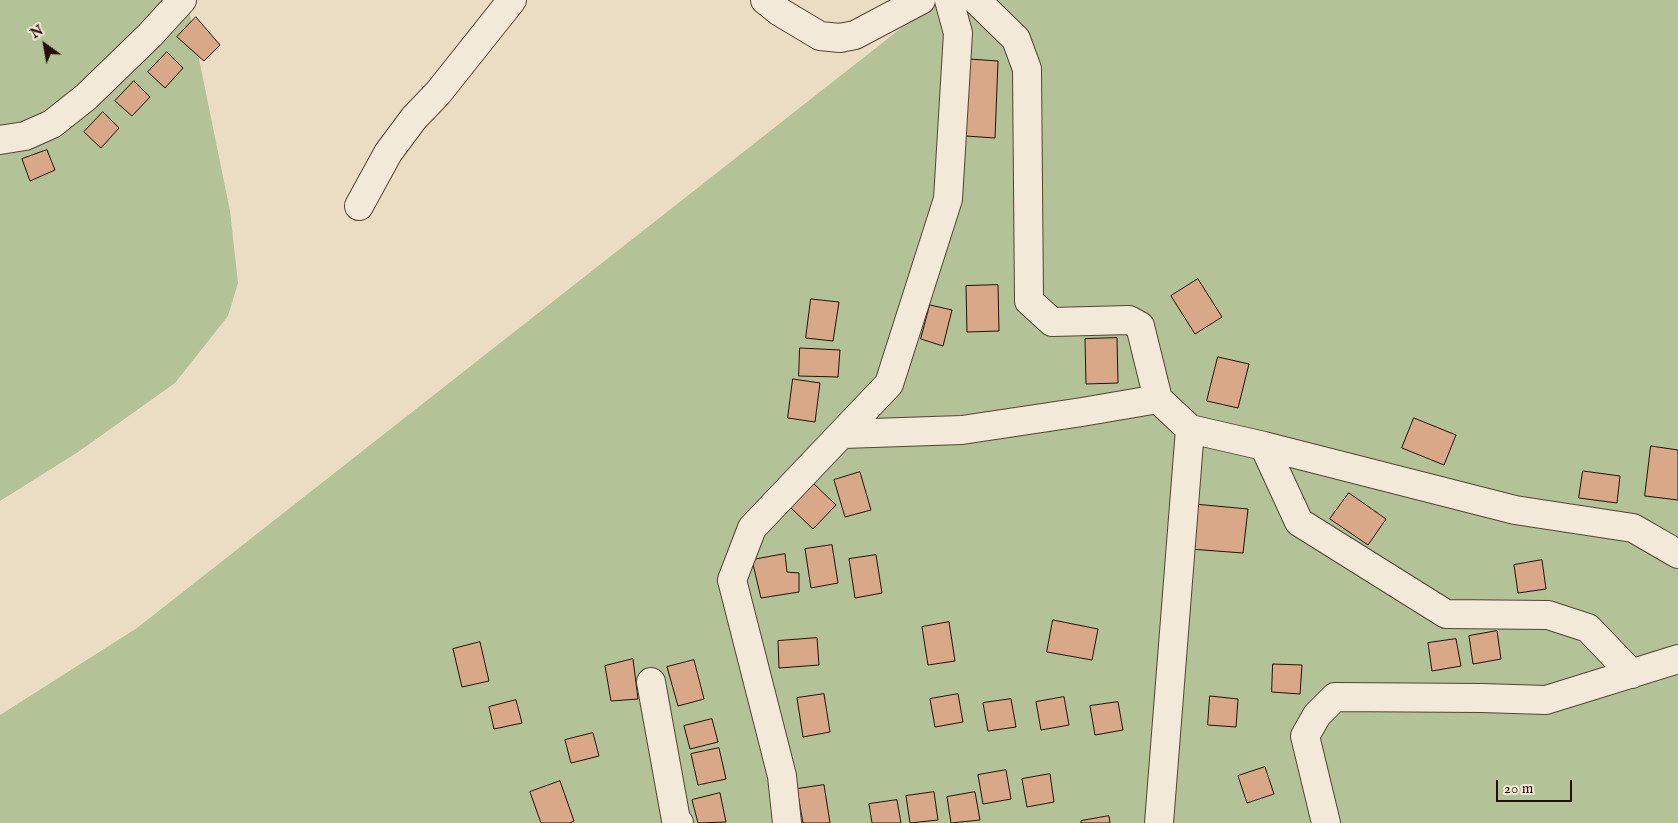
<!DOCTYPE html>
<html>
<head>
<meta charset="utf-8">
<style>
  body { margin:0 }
  #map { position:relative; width:1678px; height:823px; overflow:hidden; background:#ebddc4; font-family:"IM FELL English",serif }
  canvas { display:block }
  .north { position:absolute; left:20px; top:20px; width:50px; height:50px; -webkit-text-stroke:4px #f2e9d9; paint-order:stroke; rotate:328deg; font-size:14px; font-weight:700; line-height:20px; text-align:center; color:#251005 }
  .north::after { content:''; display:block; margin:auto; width:18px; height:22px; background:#251005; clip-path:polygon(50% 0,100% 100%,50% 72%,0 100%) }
  .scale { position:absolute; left:1496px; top:780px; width:76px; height:22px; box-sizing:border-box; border:2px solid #251005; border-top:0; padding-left:6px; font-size:15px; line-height:18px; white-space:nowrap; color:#251005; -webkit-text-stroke:4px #f2e9d9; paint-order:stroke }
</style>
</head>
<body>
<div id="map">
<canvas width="1678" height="823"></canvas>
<div class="north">N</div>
<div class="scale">20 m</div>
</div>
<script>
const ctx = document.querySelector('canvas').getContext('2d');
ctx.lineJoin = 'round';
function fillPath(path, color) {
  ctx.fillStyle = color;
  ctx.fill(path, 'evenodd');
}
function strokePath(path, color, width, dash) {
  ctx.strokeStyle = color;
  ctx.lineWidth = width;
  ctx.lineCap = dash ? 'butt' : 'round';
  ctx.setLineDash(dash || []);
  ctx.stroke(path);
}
fillPath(new Path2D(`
  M0,0H187L230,211L238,283L228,316L175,383L78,452L0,501Z
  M937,0H1678V823H0V715L137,628Z`), '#b3c297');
const building = new Path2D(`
  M196,17L220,45L204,61L177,37Z
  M167,52L183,68L165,88L148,72Z
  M969,59L998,61L995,138L966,136Z
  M134,81L150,97L132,116L115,101Z
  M103,112L119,128L101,148L84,132Z
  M47,150L55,170L30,181L22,159Z
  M1198,279L1222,317L1195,334L1171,296Z
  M998,285L999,331L967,332L966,286Z
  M811,299L839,302L833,341L806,338Z
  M930,305L952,310L943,346L921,339Z
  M1117,338L1118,383L1086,384L1085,339Z
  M800,348L840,350L838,377L799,376Z
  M1218,357L1249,364L1238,408L1207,401Z
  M793,379L820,383L815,422L788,418Z
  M1414,418L1456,435L1444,465L1402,448Z
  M1651,446L1678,450V500L1645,496Z
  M1583,471L1620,476L1617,503L1579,498Z
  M860,472L871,510L845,517L834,480Z
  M813,483L836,505L813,529L790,507Z
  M1349,493L1386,519L1368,545L1330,519Z
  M1194,504L1248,509L1243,553L1190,549Z
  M832,545L838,583L811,588L805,549Z
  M785,554L787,572L799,573V592L761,598L752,560Z
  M876,555L882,593L855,598L849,559Z
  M1542,560L1546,589L1518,593L1514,565Z
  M1053,620L1098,629L1092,660L1047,652Z
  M949,622L955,661L928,665L922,627Z
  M1497,631L1501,659L1473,664L1469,636Z
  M817,638L819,665L779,668L778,641Z
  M1456,639L1461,666L1432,671L1428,643Z
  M480,642L489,681L462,687L453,649Z
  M633,659L638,699L611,701L605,666Z
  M694,660L704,699L678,706L667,667Z
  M1273,664L1302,665L1300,694L1272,692Z
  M824,694L830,732L803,737L797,698Z
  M958,694L963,722L935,727L930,699Z
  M1210,696L1238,699L1236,727L1208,725Z
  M1064,697L1069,725L1041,730L1036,702Z
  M1011,699L1016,727L988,731L983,703Z
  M516,700L522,723L494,729L489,707Z
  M1118,702L1123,730L1095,735L1090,706Z
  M712,719L718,742L690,749L684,726Z
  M593,733L599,756L571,763L565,740Z
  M719,748L726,779L698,785L691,754Z
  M1265,767L1274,794L1247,803L1238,776Z
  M1006,770L1011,799L983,804L978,775Z
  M1050,774L1054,802L1027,807L1022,779Z
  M560,781L574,821L570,823H541L530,792Z
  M824,785L830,823H803L797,789Z
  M934,792L938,820L910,823L906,796Z
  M975,792L980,820L951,823L947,797Z
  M720,793L726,822L698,823L692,800Z
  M897,800L901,823H872L869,804Z
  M1109,816L1110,823H1081V821Z`);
fillPath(building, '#d8a888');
strokePath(building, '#251005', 1);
const minor = new Path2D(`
  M765,0L780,12L820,36L840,38L855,35L921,0
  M976,0L1016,39L1027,69L1029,301L1052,322L1129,320L1140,326L1158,399L1190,429L1264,446L1515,510L1633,528L1678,554
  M0,140L25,136L52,124L86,97L150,35L182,0
  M359,206L388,153L414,118L438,93L512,0
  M843,434L962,430L1082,412L1158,399
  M1264,446L1299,522L1446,614L1548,615L1588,628L1632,674
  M651,682L676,820L679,823
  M787,823L782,776L732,580L752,528L889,384L948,199L958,33L949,0
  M1159,823L1190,429
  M1326,823L1305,736L1317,715L1335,697L1481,698L1546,700L1678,659`);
strokePath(minor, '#564335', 30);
strokePath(minor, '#f2e9d9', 28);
</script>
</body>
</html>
